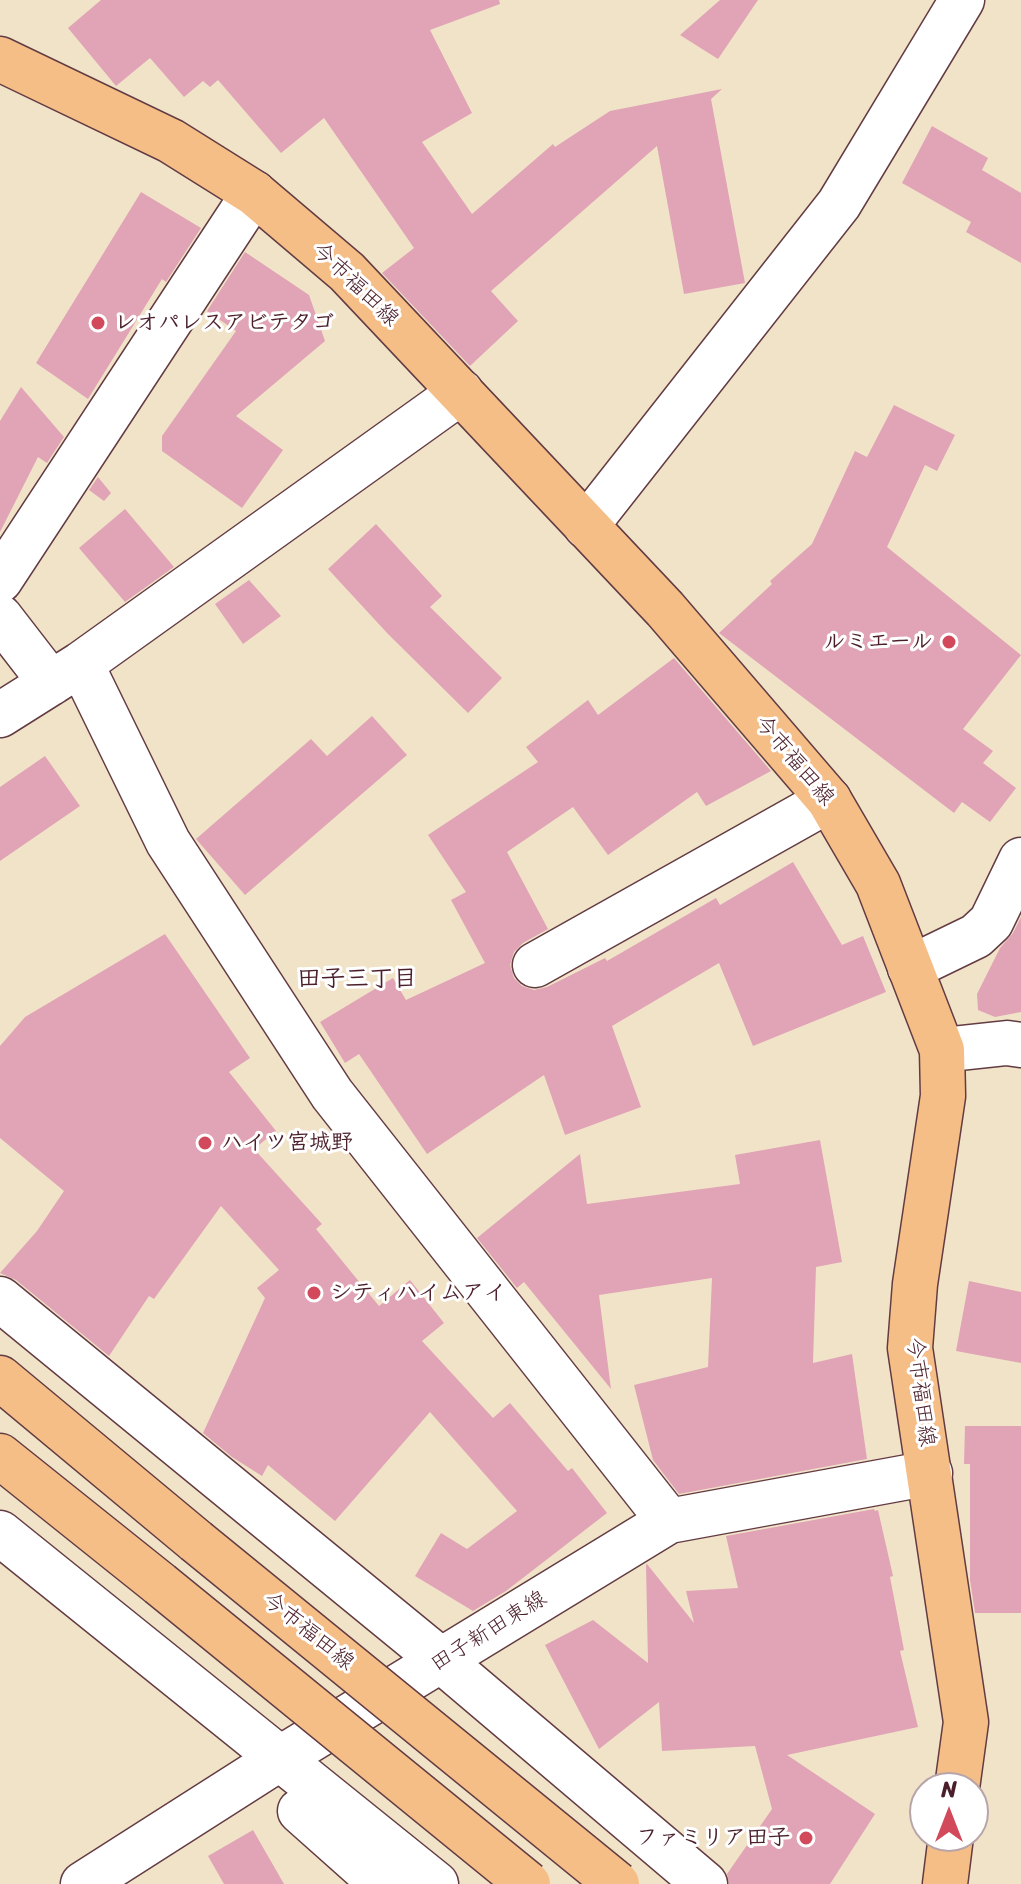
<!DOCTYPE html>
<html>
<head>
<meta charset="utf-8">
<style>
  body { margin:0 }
  #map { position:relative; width:1021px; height:1884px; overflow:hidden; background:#f1e3c8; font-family:Sriracha,sans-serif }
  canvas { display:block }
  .north { position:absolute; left:909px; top:1772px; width:80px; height:80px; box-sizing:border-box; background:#fff; border:2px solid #b7a5aa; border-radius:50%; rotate:0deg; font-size:22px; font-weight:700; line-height:32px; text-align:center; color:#4a1f2b }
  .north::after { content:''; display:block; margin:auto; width:28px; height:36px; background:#d1495b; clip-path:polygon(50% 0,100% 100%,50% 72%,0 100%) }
</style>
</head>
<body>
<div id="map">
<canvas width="1021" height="1884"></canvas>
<div class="north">N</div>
</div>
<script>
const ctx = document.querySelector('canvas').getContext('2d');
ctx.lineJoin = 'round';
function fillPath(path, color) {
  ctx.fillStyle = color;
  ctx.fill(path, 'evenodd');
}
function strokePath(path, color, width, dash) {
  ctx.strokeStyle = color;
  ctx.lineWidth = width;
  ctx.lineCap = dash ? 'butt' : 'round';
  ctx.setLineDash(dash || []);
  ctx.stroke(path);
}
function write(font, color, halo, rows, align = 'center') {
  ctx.font = font + ' Sriracha,"Klee One",sans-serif';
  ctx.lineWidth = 6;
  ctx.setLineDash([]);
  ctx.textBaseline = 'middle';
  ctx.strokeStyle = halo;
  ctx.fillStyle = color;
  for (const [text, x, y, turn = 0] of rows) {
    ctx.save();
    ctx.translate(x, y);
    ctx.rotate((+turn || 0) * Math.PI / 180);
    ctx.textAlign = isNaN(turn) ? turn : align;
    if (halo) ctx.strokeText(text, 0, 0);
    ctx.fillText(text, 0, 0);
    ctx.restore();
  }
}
fillPath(new Path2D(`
  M101,0H499L500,4L430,30L472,113L422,142L472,214L553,144L555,147L610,111L722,89L711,99L745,283L684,294L657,146L491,291L518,321L470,366L382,273L414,248L324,118L281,153L218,80L210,87L203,81L184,97L150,58L116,86L68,28Z
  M720,0H758L718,59L680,35Z
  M932,126L988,158L982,170L1021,193V263L966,232L971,222L902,183Z
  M141,192L201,228L166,282L162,279L88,399L36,363Z
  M245,252L309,295L325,341L236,416L283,450L242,508L162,451V436L236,331L207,311Z
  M21,387L64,437L47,463L38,457L0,532V421Z
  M894,405L955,435L937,471L925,465L887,547L1021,655L963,729L993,751L983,763L1016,788L990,822L962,802L954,813L719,633L772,584L770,581L812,544L855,451L867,457Z
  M98,477L111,493L104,501L89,490Z
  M125,509L174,567L125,602L79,548Z
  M376,524L442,596L430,607L502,678L468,713L388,634L328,569Z
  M249,580L281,616L243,644L215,604Z
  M674,658L771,771L706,806L697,792L608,855L573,807L507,852L548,929L523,943L514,952L510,965L514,978L522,986L534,990L547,987L605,958L607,961L716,898L720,905L793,862L842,945L863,936L886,992L753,1046L719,963L612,1026L641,1107L565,1135L544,1075L427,1154L359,1054L345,1063L320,1022L393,978L406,1000L485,963L451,900L466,892L428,835L538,762L526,747L588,700L598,715Z
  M372,716L407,755L245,895L196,839L311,739L327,756Z
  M45,756L80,806L0,861V787Z
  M1021,917V1012L995,1017L978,1010L977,994L1000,948L1013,933Z
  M165,934L250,1058L229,1072L276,1131L254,1149L322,1224L316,1229L379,1306L410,1280L444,1323L422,1341L493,1418L510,1403L568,1471L572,1468L607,1513L506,1591L473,1611L415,1576L441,1533L467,1549L517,1511L430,1412L335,1521L268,1465L262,1476L232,1457L203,1433L265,1298L257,1288L279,1270L221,1206L154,1299L149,1296L109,1356L16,1280L0,1273L37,1231L64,1191L0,1138V1046L25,1017Z
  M820,1140L842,1262L816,1267L813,1363L852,1354L867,1459L679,1494L653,1460L634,1385L708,1367L712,1278L599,1295L611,1389L524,1282L517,1288L477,1238L580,1154L587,1204L740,1184L735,1155Z
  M969,1281L1021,1292V1363L956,1351Z
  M965,1426H1021V1613H975L970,1580V1464H964Z
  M874,1509L875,1511L878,1510L893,1576L890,1577L904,1650L900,1651L918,1727L787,1755L875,1814L830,1884H729L727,1874L772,1809L755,1746L662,1751L659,1702L599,1749L545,1645L593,1620L648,1663L646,1565L647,1564L694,1623L686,1591L738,1588L726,1536Z
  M253,1830L284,1884H224L208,1856Z`), '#e0a4b6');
const minor = new Path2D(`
  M586,526L839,204L962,0
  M0,580L254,193
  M0,617L51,683
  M81,664L461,392
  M0,715L81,664L168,842L332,1094L669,1521
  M535,965L829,800
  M910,968L976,936L991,922L1021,860
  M942,1050L1007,1043L1021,1045
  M0,1299L442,1661L705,1884
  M0,1533L436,1884
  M300,1811L382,1884
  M83,1884L279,1759L669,1521L930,1473`);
const major = new Path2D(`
  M0,59L171,141L254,193L347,272L665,609L829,800L878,884L942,1050L943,1096L915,1284L910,1348L966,1722L957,1788
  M0,1378L196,1541
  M0,1456L160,1584
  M945,1884L951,1836`);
strokePath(minor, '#633c43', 47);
strokePath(major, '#633c43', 47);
strokePath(minor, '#fff', 44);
strokePath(major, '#f6be87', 44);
const majorBridge = new Path2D(`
  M196,1541L617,1884
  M160,1584L528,1884`);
strokePath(majorBridge, '#633c43', 47, []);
strokePath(majorBridge, '#f6be87', 44);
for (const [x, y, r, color] of [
  [98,323,8,"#d1495b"],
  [949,642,8,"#d1495b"],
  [205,1143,8,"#d1495b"],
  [314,1293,8,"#d1495b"],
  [806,1838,8,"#d1495b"]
]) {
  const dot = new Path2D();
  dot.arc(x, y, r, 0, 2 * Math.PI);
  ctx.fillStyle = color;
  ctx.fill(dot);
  strokePath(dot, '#fff', 3);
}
write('22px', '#4a1f2b', '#fff', [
  ["今市福田線",355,285,44],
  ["今市福田線",794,761,50],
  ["今市福田線",920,1392,83],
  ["今市福田線",308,1632,39],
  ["田子新田東線",489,1632,-32]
]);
write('bold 22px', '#4a1f2b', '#fff', [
  ["レオパレスアビテタゴ",114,323],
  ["ルミエール",933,642,"right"],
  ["ハイツ宮城野",221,1143],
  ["シティハイムアイ",330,1293],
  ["ファミリア田子",790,1838,"right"]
], 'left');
write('bold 24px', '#4a1f2b', '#fff', [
  ["田子三丁目",357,980]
]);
</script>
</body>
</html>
